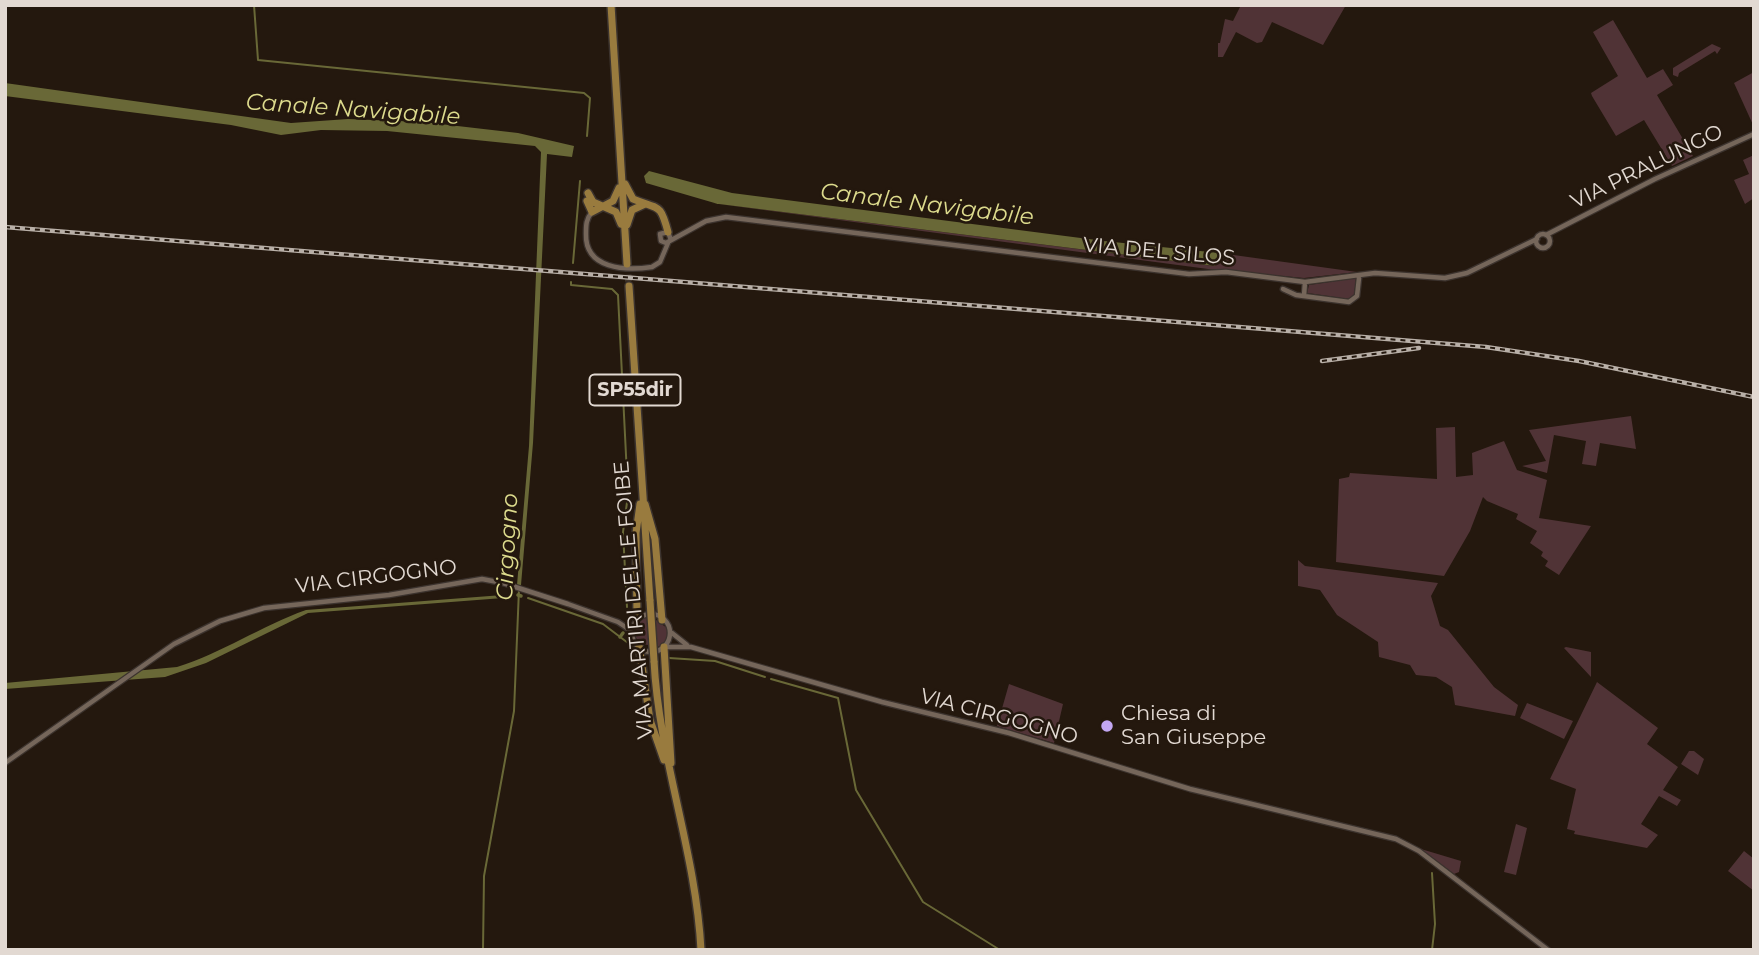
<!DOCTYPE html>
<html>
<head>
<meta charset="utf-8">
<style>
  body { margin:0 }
  #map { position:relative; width:1759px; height:955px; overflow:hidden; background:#24180e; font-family:Montserrat,sans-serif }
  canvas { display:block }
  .frame { position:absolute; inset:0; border:7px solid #e2d9d2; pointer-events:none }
</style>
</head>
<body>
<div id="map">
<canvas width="1759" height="955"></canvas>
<div class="frame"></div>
</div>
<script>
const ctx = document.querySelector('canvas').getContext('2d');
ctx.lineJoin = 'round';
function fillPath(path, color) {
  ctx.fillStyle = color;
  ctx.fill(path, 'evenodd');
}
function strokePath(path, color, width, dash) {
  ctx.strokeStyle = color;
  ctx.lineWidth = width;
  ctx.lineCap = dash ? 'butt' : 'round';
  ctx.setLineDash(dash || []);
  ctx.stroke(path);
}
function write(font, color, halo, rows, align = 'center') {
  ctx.font = font + ' Montserrat,sans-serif';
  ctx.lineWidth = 5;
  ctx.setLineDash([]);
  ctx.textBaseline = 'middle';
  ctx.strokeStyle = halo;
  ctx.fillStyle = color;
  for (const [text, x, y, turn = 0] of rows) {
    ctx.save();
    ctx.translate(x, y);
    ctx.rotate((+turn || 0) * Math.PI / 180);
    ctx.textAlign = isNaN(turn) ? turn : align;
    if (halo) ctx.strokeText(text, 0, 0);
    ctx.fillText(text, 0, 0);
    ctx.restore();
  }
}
fillPath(new Path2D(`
  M1241,5H1346L1323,45L1272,22L1262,42L1257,43L1236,32L1223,57H1218V43H1220L1225,19L1233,21Z
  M1613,20L1647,78L1663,69L1673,85L1657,95L1693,156L1672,166L1644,120L1616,136L1592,96L1591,93L1618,76L1593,32Z
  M1712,44L1721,48L1717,54L1715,51L1679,73L1678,77L1673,75V68Z
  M1754,72V127L1734,83Z
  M1754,155V198L1745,204L1734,180L1749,174L1743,160Z
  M711,203L1214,266L1219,253L1357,272L1304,278L1208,269Z
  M1356,278L1354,296L1349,299L1307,293L1309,285Z
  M1631,416L1636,449L1600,443L1596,466L1582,464L1586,441L1554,435L1547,473L1522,466L1546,461L1529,430Z
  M1455,427L1456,477L1473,475L1472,453L1504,441L1517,470L1547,480L1539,518L1591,526L1559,575L1545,566L1548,561L1541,556L1543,552L1530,543L1537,531L1516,519L1518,514L1487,501L1483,497L1470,531L1444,576L1336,562L1339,479L1349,477L1350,473L1437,479L1436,428Z
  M1298,560L1305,566L1438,583L1431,596L1440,626L1448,630L1494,687L1518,705L1515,716L1455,705L1452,687L1436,677L1416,675L1410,665L1379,657L1378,642L1337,615L1320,590L1298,586Z
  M646,617L656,620L667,628L669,637L661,647L642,644L633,635L634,624Z
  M1566,647L1591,652V677L1564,648Z
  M1597,682L1658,728L1647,744L1678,767L1663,790L1681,800L1677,806L1659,796L1641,824L1658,835L1647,848L1574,834L1575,831L1567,829L1576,789L1550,779Z
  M1009,684L1063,704L1054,743L997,726Z
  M1527,703L1573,721L1564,739L1520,718Z
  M1689,751H1694L1704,759L1698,775L1681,764Z
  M1516,824L1527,828L1516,875L1504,872Z
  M1421,849L1461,861L1459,872L1454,874Z
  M1744,851L1754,859V891L1728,871Z`), '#503336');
fillPath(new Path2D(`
  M5,83L291,123L348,119L423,122L518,133L574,146L572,157L547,154L533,443L521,585H517L529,446L541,152L535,146L387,131L321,130L281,135L231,125L5,96Z
  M649,171L732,193L1104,241L1219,253L1215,266L711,203L718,204L646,183L644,176Z
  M503,595V598L308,613L206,663L165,677L5,689V683L177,667C222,653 261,626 306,610Z`), '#696837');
strokePath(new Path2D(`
  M254,5L258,60L584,93L590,98L587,136
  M573,263L580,181
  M571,282V285L612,289L618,295L628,495L623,532L627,607
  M528,598L603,624L632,646
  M669,658L715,661L765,677
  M771,679L838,698L856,790L923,902L1000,950
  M1432,873L1435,924L1432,950
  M483,950L484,876L514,711L519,589`), '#696837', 2);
strokePath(new Path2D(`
  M518,595L521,596
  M620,637L623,633`), '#696837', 3.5);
strokePath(new Path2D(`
  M627,264L629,286`), '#40352b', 7, [7, 3.5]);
const tertiary = new Path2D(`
  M592,212C586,219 586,225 586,234C585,269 625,271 652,267L660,262L668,243
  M1536 241a7 7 0 1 1 14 0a7 7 0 1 1-14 0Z
  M1546,235L1655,179L1754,134
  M671,240L668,232L660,234L661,241L666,243L706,221L726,217L1189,274L1226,272L1305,282L1375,273L1445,278L1467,273L1537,239
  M1283,289L1296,295L1349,302L1357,296L1359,278
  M1304,296L1305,282
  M632 633a19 19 0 1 1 38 0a19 19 0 1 1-38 0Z
  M672,633L687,645
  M664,647H691L882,702L1009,733L1190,789L1396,839L1419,851L1548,950
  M5,763L174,644L220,621L264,608L389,595L482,579L503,583L568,604L618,622L630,630`);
const trunk = new Path2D(`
  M611,5L627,264
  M625,184L633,199C659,210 660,202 668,232
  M588,193L593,202L616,212L621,224
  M587,201L592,212L613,201L619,188
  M627,225L632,210L645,204
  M629,286L650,601
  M645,504L655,539L662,620
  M637,618L636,533L640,504
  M639,645L650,720L664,760
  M664,647L671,763
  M654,661C659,759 696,852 701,950`);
strokePath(tertiary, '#3c332e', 7);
strokePath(trunk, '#3c332e', 10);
strokePath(tertiary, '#75665a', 4.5);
strokePath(trunk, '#997b3e', 7);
const rail = new Path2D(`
  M5,227L1486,347L1579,361L1754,397
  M1322,361L1419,348`);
strokePath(rail, '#b8afa7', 4.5);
strokePath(rail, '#24180e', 2, [5]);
const trunkBridge = new Path2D(`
  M650,601L654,661`);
strokePath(trunkBridge, '#3c332e', 10, []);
strokePath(trunkBridge, '#997b3e', 7);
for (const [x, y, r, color] of [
  [1107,726,7,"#c3a7f2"]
]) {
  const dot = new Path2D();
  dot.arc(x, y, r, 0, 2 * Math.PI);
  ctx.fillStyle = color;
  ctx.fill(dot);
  strokePath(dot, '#24180e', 2.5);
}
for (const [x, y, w] of [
  [635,390,91]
]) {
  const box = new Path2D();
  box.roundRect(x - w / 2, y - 15.5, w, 31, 5);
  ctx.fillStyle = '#24180e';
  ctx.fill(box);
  strokePath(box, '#e2d9d2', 2);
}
write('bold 19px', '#e2d9d2', null, [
  ["SP55dir",635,390]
]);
write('21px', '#e2d9d2', '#24180e', [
  ["VIA PRALUNGO",1647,167,-26],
  ["VIA DEL SILOS",1159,252,5],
  ["VIA CIRGOGNO",376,577,-7],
  ["VIA MARTIRI DELLE FOIBE",634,600,-95],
  ["VIA CIRGOGNO",999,717,15]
]);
write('21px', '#e2d9d2', '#24180e', [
  ["Chiesa di",1121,714],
  ["San Giuseppe",1121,738]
], 'left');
write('italic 23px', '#dddb8d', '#24180e', [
  ["Canale Navigabile",353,110,4],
  ["Canale Navigabile",927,205,7],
  ["Cirgogno",508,547,-87]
]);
</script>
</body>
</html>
